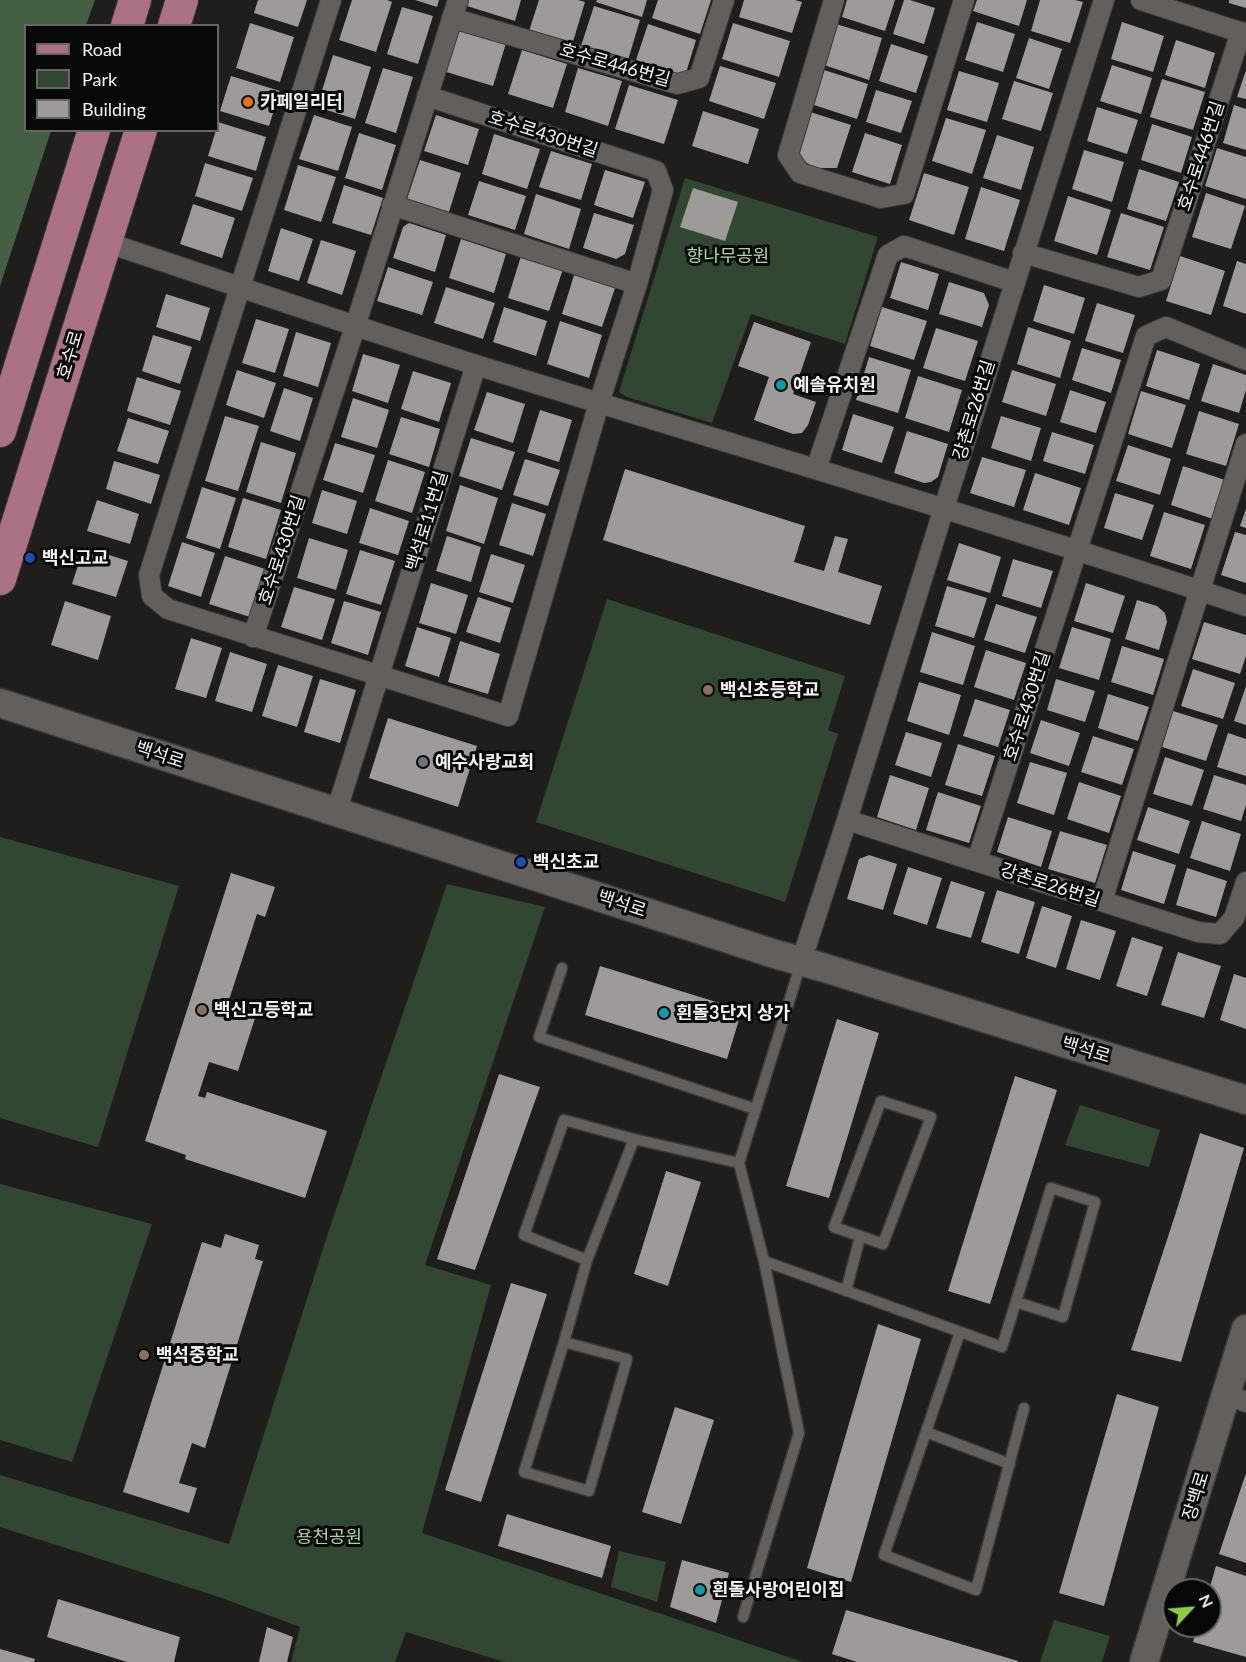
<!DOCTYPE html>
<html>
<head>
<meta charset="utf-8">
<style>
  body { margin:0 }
  #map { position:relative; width:1246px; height:1662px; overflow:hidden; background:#201e1c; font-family:Lato,sans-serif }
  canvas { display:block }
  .legend { position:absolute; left:24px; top:24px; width:195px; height:108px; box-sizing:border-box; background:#090808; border:2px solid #676665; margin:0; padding:8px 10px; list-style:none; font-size:18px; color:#f3f2f1 }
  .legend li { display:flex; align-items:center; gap:12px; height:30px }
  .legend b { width:30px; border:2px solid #676665 }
  .north { position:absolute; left:1162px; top:1578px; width:60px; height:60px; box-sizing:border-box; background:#090808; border:2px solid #676665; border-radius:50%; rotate:64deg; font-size:16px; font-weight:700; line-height:24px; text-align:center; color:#f3f2f1 }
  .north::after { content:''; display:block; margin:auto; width:21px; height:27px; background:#8bce46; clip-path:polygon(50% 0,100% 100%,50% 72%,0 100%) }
</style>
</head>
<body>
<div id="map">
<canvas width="1246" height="1662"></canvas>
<ul class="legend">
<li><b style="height:8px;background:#aa7282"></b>Road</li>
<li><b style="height:16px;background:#324731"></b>Park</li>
<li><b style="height:16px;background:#9e9a9a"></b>Building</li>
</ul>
<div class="north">N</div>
</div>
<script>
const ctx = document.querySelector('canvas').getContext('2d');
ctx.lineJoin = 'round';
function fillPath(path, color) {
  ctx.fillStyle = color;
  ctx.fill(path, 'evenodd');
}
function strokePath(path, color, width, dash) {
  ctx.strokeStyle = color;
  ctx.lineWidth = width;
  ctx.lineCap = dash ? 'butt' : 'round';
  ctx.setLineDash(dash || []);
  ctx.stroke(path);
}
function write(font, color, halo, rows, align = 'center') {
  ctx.font = font + ' Lato,"Noto Sans KR",sans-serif';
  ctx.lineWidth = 6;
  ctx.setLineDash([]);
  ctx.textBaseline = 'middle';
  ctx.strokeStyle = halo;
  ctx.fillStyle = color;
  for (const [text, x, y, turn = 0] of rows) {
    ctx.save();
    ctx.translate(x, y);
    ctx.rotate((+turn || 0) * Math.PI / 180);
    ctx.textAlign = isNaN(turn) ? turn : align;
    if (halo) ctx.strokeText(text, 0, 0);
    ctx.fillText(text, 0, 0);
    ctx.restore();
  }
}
fillPath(new Path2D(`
  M685,178L878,237L845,344L751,314L712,423L627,397L619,392Z
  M607,599L845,676L828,730L838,734L785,902L536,822Z
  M0,837L179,886L98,1147L0,1118Z
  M447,884L545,907L425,1265L491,1285L422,1533L803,1662H505L406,1632L395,1662H291L300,1627L219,1597L0,1527V1475L229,1544L327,1236Z
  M1080,1105L1160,1130L1149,1167L1065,1145Z
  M0,1184L152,1224L72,1462L0,1440Z
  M619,1551L666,1562L657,1602L611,1587Z
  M1054,1620L1110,1636L1102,1662H1040Z`), '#324731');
fillPath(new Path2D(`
  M0,0H95L86,25L26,26V130L51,131L0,286Z`), '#445f44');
fillPath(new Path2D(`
  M258,0H307L298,27L254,13Z
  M352,0H387L392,2L376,52L339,40Z
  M415,0H439L437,7Z
  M469,0H521L515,21L467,6Z
  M539,0H578L585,2L572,45L529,31Z
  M597,0H647L642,17L596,2Z
  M658,0H711L700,34L652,18Z
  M744,0H795L802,2L792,33L739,17Z
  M847,0H895L885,31L842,17Z
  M904,0H910L935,8L924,44L893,34Z
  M977,0H1027L1019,26L973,11Z
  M1040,0H1075L1083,2L1070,43L1031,31Z
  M1229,0H1246V8L1229,3Z
  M594,6L640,20L628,60L581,46Z
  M402,7L433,16L418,64L387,54Z
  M977,22L1015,34L1003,72L965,60Z
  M1122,22L1164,36L1153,72L1111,59Z
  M250,23L294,37L280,82L236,68Z
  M733,23L790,41L779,77L722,59Z
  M648,24L696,40L685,76L636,60Z
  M836,24L882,38L869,80L824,65Z
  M457,28L506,43L493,86L443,71Z
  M1029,38L1062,49L1049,89L1016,78Z
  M1176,40L1215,53L1205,88L1165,75Z
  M891,44L928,56L916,93L879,81Z
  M522,50L567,64L553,108L508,94Z
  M333,55L371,67L355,119L317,107Z
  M1112,65L1152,78L1141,114L1100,101Z
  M720,66L776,83L764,119L709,101Z
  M383,68L413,77L396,133L365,123Z
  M578,68L622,81L608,126L565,112Z
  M824,70L868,84L857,119L814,105Z
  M1246,70V99L1237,97Z
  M959,71L999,83L987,122L947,110Z
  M231,76L280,91L269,126L220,111Z
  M1162,79L1205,92L1193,130L1150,117Z
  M1014,81L1053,93L1041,131L1002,119Z
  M629,85L678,100L664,144L615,129Z
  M876,90L912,101L901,133L866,122Z
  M1234,105L1246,109V150L1223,143Z
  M1097,107L1138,120L1127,154L1087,141Z
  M703,111L759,129L748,164L692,146Z
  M807,111L851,125L837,168H814L794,154Z
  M314,115L352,127L338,171L299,159Z
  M436,115L479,129L468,165L424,151Z
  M946,118L986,130L972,174L932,161Z
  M218,122L266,137L256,171L208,156L216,130H218Z
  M1152,124L1192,137L1181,173L1141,160Z
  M359,133L396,145L382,190L345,178Z
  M865,133L902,145L890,184L852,172Z
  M494,134L540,149L527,189L482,174Z
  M997,135L1034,147L1021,190L983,178Z
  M1217,148L1246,157V199L1205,186Z
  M1084,150L1124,162L1112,202L1072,189Z
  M551,151L592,164L581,200L539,187Z
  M420,160L461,173L449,212L407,199Z
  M205,163L253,178L242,211L195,196Z
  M298,165L336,177L321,222L284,210Z
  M1139,169L1179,182L1166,221L1127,209Z
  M605,170L645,182L633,218L594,205Z
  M924,173L969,187L954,235L909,220Z
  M479,181L526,196L515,230L468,215Z
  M344,185L383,198L371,235L332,223Z
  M981,187L1020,200L1004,251L965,239Z
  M693,188L738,202L725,241L680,227Z
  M1206,193L1245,206L1231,249L1192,237Z
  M536,194L581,209L569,249L524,234Z
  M1068,196L1111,210L1097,255L1054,241Z
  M193,204L235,218L222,258L180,244Z
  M594,213L634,225L625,254L616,259L583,248Z
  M1121,213L1164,227L1150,270L1107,257Z
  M409,223L446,235L435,272L393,258L403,227Z
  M281,228L313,239L299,281L268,271Z
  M461,239L506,254L494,293L449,278Z
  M321,240L356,251L342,295L307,283Z
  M521,256L563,269L549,311L508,298Z
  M1180,256L1225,271L1211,315L1166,301Z
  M1237,261L1246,264V314L1223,306Z
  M901,262L939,274L928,310L890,298Z
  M388,267L433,282L422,315L377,301Z
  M575,272L616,285L602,327L562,314Z
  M949,282L984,293L989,305L982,327L939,314Z
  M1044,285L1085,298L1074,334L1033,321Z
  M446,287L495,303L483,339L434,323Z
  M166,294L210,308L200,341L156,327Z
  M1097,303L1135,315L1123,353L1085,341Z
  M504,307L547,321L536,356L493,342Z
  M882,307L927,321L914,360L870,346Z
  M256,319L289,329L275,373L242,363Z
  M560,321L602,335L589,378L547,364Z
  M754,322L811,342L793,394L816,402L808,425L802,433L793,434L754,420L769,377L738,366Z
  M1028,327L1071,341L1060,378L1017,364Z
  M936,328L978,341L965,381L923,368Z
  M296,332L331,343L318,387L283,376Z
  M153,335L192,347L180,384L142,371Z
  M1082,348L1121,360L1111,393L1072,380Z
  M1157,350L1200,364L1189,400L1146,386Z
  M363,354L400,365L388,403L352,391Z
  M869,357L911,370L898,413L856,400Z
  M1213,364L1246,375V390L1239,413L1201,401Z
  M237,370L276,383L264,418L226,405Z
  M1012,370L1056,384L1046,416L1002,402Z
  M413,371L451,383L439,422L401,409Z
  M918,376L962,390L949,432L905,418Z
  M137,377L181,391L170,425L127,411Z
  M284,388L313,398L300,441L270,431Z
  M1070,390L1106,402L1096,433L1060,422Z
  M1141,391L1186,405L1172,448L1128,434Z
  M487,392L525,404L513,443L474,430Z
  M353,398L389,410L377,448L341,437Z
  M540,410L572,420L559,462L527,452Z
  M1199,411L1239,424L1226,466L1186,454Z
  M853,414L894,427L882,463L842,450Z
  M225,416L259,426L238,491L205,481Z
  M1001,416L1041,428L1031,461L991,448Z
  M401,417L440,429L429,467L389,454Z
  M128,418L169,431L158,464L117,451Z
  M907,431L948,444L938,477L931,482L924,483L894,473Z
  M1052,432L1094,445L1085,474L1043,461Z
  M471,438L515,452L502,490L459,476Z
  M261,442L296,453L281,503L246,492Z
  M335,443L375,455L363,493L323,480Z
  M1128,445L1171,459L1160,495L1116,481Z
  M982,457L1026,470L1014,507L970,493Z
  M525,459L560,470L548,506L513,495Z
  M388,460L425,472L412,513L375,501Z
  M114,461L160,475L151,504L106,489Z
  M1183,466L1225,480L1213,519L1171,505Z
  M625,469L805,526L794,562L824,571L835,536L848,539L838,572L882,586L870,625L603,540Z
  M1035,473L1081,488L1069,525L1023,510Z
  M460,485L498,498L484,544L446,531Z
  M202,487L236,498L220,549L186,538Z
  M322,490L357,501L347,534L312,523Z
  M1115,493L1154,505L1142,540L1104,528Z
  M243,498L281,510L266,559L228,547Z
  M97,500L139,514L130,544L87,531Z
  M512,503L546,514L533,556L499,545Z
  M370,508L409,521L398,555L359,543Z
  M1246,509V528L1240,526Z
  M1164,512L1205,525L1191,569L1150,556Z
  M1235,532L1246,535V583L1221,575Z
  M447,536L481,547L471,582L436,571Z
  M309,538L348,550L336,590L297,578Z
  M182,542L215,553L201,597L168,586Z
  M959,543L1001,557L990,593L947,580Z
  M84,547L128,561L116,597L72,584Z
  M360,550L395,561L381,605L346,594Z
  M491,554L525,565L513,603L479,592Z
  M225,556L265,569L250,617L209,604Z
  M1013,559L1053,571L1041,608L1002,596Z
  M431,583L468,595L456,634L419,623Z
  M1086,583L1125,596L1113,633L1074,621Z
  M947,586L987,598L974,638L935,626Z
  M294,587L335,599L322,640L281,627Z
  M478,597L511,608L500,643L466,632Z
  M1137,600L1157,606L1165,613L1167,622L1159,650L1125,639Z
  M65,601L111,616L98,660L51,645Z
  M344,601L381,612L368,655L331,643Z
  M996,604L1037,617L1025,653L984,640Z
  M1204,622L1246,635V656L1240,674L1192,659Z
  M417,627L451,638L439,677L405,666Z
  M1072,627L1111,639L1099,680L1059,668Z
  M932,632L975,646L963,685L920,672Z
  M191,638L222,648L206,698L175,689Z
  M460,641L500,654L488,694L448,682Z
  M1122,646L1164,659L1153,695L1111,682Z
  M986,650L1026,663L1014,700L974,687Z
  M230,652L267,664L252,712L215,701Z
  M278,665L313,676L297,727L262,716Z
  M1193,669L1235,683L1223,719L1181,706Z
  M320,679L356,690L340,743L304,732Z
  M1056,679L1095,691L1085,722L1047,710Z
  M919,682L961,695L949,735L907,721Z
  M1246,686V725L1234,721Z
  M1108,694L1149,707L1138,741L1098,728Z
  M975,699L1010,710L998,747L963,736Z
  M1173,711L1218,725L1206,761L1162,747Z
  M388,718L477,746L458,807L369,778Z
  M1041,720L1080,733L1069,766L1030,753Z
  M906,732L942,743L931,777L895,765Z
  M1228,733L1246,739V776L1217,767Z
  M1093,736L1134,749L1122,785L1081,772Z
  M958,744L995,756L982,796L945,785Z
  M1165,757L1204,770L1192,806L1153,794Z
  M1030,762L1067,773L1054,815L1017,803Z
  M890,775L929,788L916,830L877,817Z
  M1214,775L1246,785V805L1241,821L1203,809Z
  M1079,782L1121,796L1109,833L1067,819Z
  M938,792L981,806L969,843L926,830Z
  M1148,807L1190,821L1179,854L1137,840Z
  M1008,817L1052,831L1041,867L997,852Z
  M1202,821L1241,834L1230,871L1190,858Z
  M1060,831L1107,845L1095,883L1048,869Z
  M1133,851L1176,865L1164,904L1121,890Z
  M869,855L897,864L883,910L847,899L859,859Z
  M908,867L942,878L927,925L893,914Z
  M1187,868L1227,881L1216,917L1176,905Z
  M231,873L275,887L265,917L257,914L227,1006L256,1015L238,1071L209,1062L198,1096L205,1098L207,1092L327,1131L305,1198L185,1159L186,1155L145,1141Z
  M951,881L985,892L971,938L936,928Z
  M997,890L1035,902L1019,954L981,942Z
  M1042,906L1072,916L1056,968L1026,958Z
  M1081,920L1116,931L1100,980L1066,969Z
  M1132,937L1163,947L1147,996L1116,986Z
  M1178,952L1221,966L1204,1018L1161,1005Z
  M600,966L742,1010L727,1059L585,1015Z
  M1234,974L1246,978V1029L1220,1020Z
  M837,1019L879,1033L829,1198L786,1186Z
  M499,1074L540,1087L475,1270L437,1259Z
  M1015,1076L1057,1090L990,1304L948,1291Z
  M1200,1133L1244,1148L1181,1362L1131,1350L1178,1206Z
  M666,1171L701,1182L668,1286L634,1274Z
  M225,1234L259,1245L255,1259L263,1261L205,1448L192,1443L179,1483L197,1488L189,1513L123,1492L202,1242L221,1248Z
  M511,1283L547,1294L481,1502L445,1490Z
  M878,1324L921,1339L851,1582L807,1568Z
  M1117,1394L1159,1407L1104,1606L1059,1593Z
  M675,1407L714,1420L681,1524L642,1512Z
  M1246,1473V1563L1219,1554Z
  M507,1514L611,1546L602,1578L498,1546Z
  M682,1560L729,1573L716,1623L670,1607Z
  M1216,1566L1246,1576V1657L1193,1642L1198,1626H1210L1209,1590Z
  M58,1599L180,1637L174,1662H127L47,1637Z
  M846,1610L1018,1661V1662H857L832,1654Z
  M267,1627L293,1637L287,1662H259Z
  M0,1649L35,1659L34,1662H0Z`), '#9e9a9a');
const lane = new Path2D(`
  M562,968L539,1037L755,1109
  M881,1101L931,1117L883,1244L834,1227Z
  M587,1260L524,1235L564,1120L634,1139L739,1163
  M764,1261L1002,1347L1051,1188L1095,1202L1063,1317L1016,1302
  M846,1291L860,1237
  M960,1332L884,1555L976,1590L1024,1408
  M564,1342L627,1359L589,1491L524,1472L564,1342L587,1260L634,1139
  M926,1432L1010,1464
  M743,1617L799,1433L764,1261L739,1163L801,963`);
const street = new Path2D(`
  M331,0L149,575L152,596L168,609L508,716L599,403L637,284L663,190L656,171L427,96
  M834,0L788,155L800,173L881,198L904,194L964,0
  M1141,0L1246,34
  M452,18L677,84L699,78L724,0
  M392,205L637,284
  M105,242C229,283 352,326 476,365C733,445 991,520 1246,606
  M1023,253L1139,287L1161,280L1241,32
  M816,469L888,255L904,246L1014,282
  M253,637L355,327L458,0
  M336,813L476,365
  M847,820L1198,932L1220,934L1234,918L1246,882
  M977,861L1146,336L1166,327L1246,360
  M1102,901L1246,444
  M801,962L847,820L944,508L1104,0
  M1226,1394L1246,1402`);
const secondary = new Path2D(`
  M0,703L775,954L825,968L1246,1100
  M1144,1662L1246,1329`);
const primary = new Path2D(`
  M127,26L135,0
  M174,26L182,0
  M0,431L94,130
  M0,579L141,130`);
strokePath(lane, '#3d3b3a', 13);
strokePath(street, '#3d3b3a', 22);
strokePath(secondary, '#3d3b3a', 31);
strokePath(primary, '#3d3b3a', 34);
strokePath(lane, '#625f5d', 10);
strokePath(street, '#625f5d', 20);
strokePath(secondary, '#625f5d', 28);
strokePath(primary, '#aa7282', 32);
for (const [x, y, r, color] of [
  [248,102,6,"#e8710a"],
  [781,385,6,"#0f9aa8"],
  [30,558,6,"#1a4fb4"],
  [708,690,6,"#8d6e63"],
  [423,762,6,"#6b7280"],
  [521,862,6,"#1a4fb4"],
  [202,1010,6,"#8d6e63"],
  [664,1013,6,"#0f9aa8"],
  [144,1355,6,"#8d6e63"],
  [700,1590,6,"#0f9aa8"]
]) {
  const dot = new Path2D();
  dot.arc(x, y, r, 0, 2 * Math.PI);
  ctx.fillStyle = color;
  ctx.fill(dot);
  strokePath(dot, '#090808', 2);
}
write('18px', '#f3f2f1', '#090808', [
  ["호수로446번길",615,65,16],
  ["호수로430번길",543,134,18],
  ["호수로446번길",1201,156,-72],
  ["호수로",70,355,-73],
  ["강촌로26번길",974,410,-73],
  ["백석로11번길",427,521,-73],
  ["호수로430번길",282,550,-72],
  ["호수로430번길",1027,706,-72],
  ["백석로",160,755,18],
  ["강촌로26번길",1050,885,18],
  ["백석로",622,904,18],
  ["백석로",1086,1050,17],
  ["장백로",1196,1496,-73]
]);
write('bold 18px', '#f3f2f1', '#090808', [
  ["카페일리터",260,102],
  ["예솔유치원",793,385],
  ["백신고교",42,558],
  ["백신초등학교",720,690],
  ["예수사랑교회",435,762],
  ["백신초교",533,862],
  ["백신고등학교",214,1010],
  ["흰돌3단지 상가",676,1013],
  ["백석중학교",156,1355],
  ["흰돌사랑어린이집",712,1590]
], 'left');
write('18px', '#a7d7a6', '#090808', [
  ["향나무공원",728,256],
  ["용천공원",329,1537]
]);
</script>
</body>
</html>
